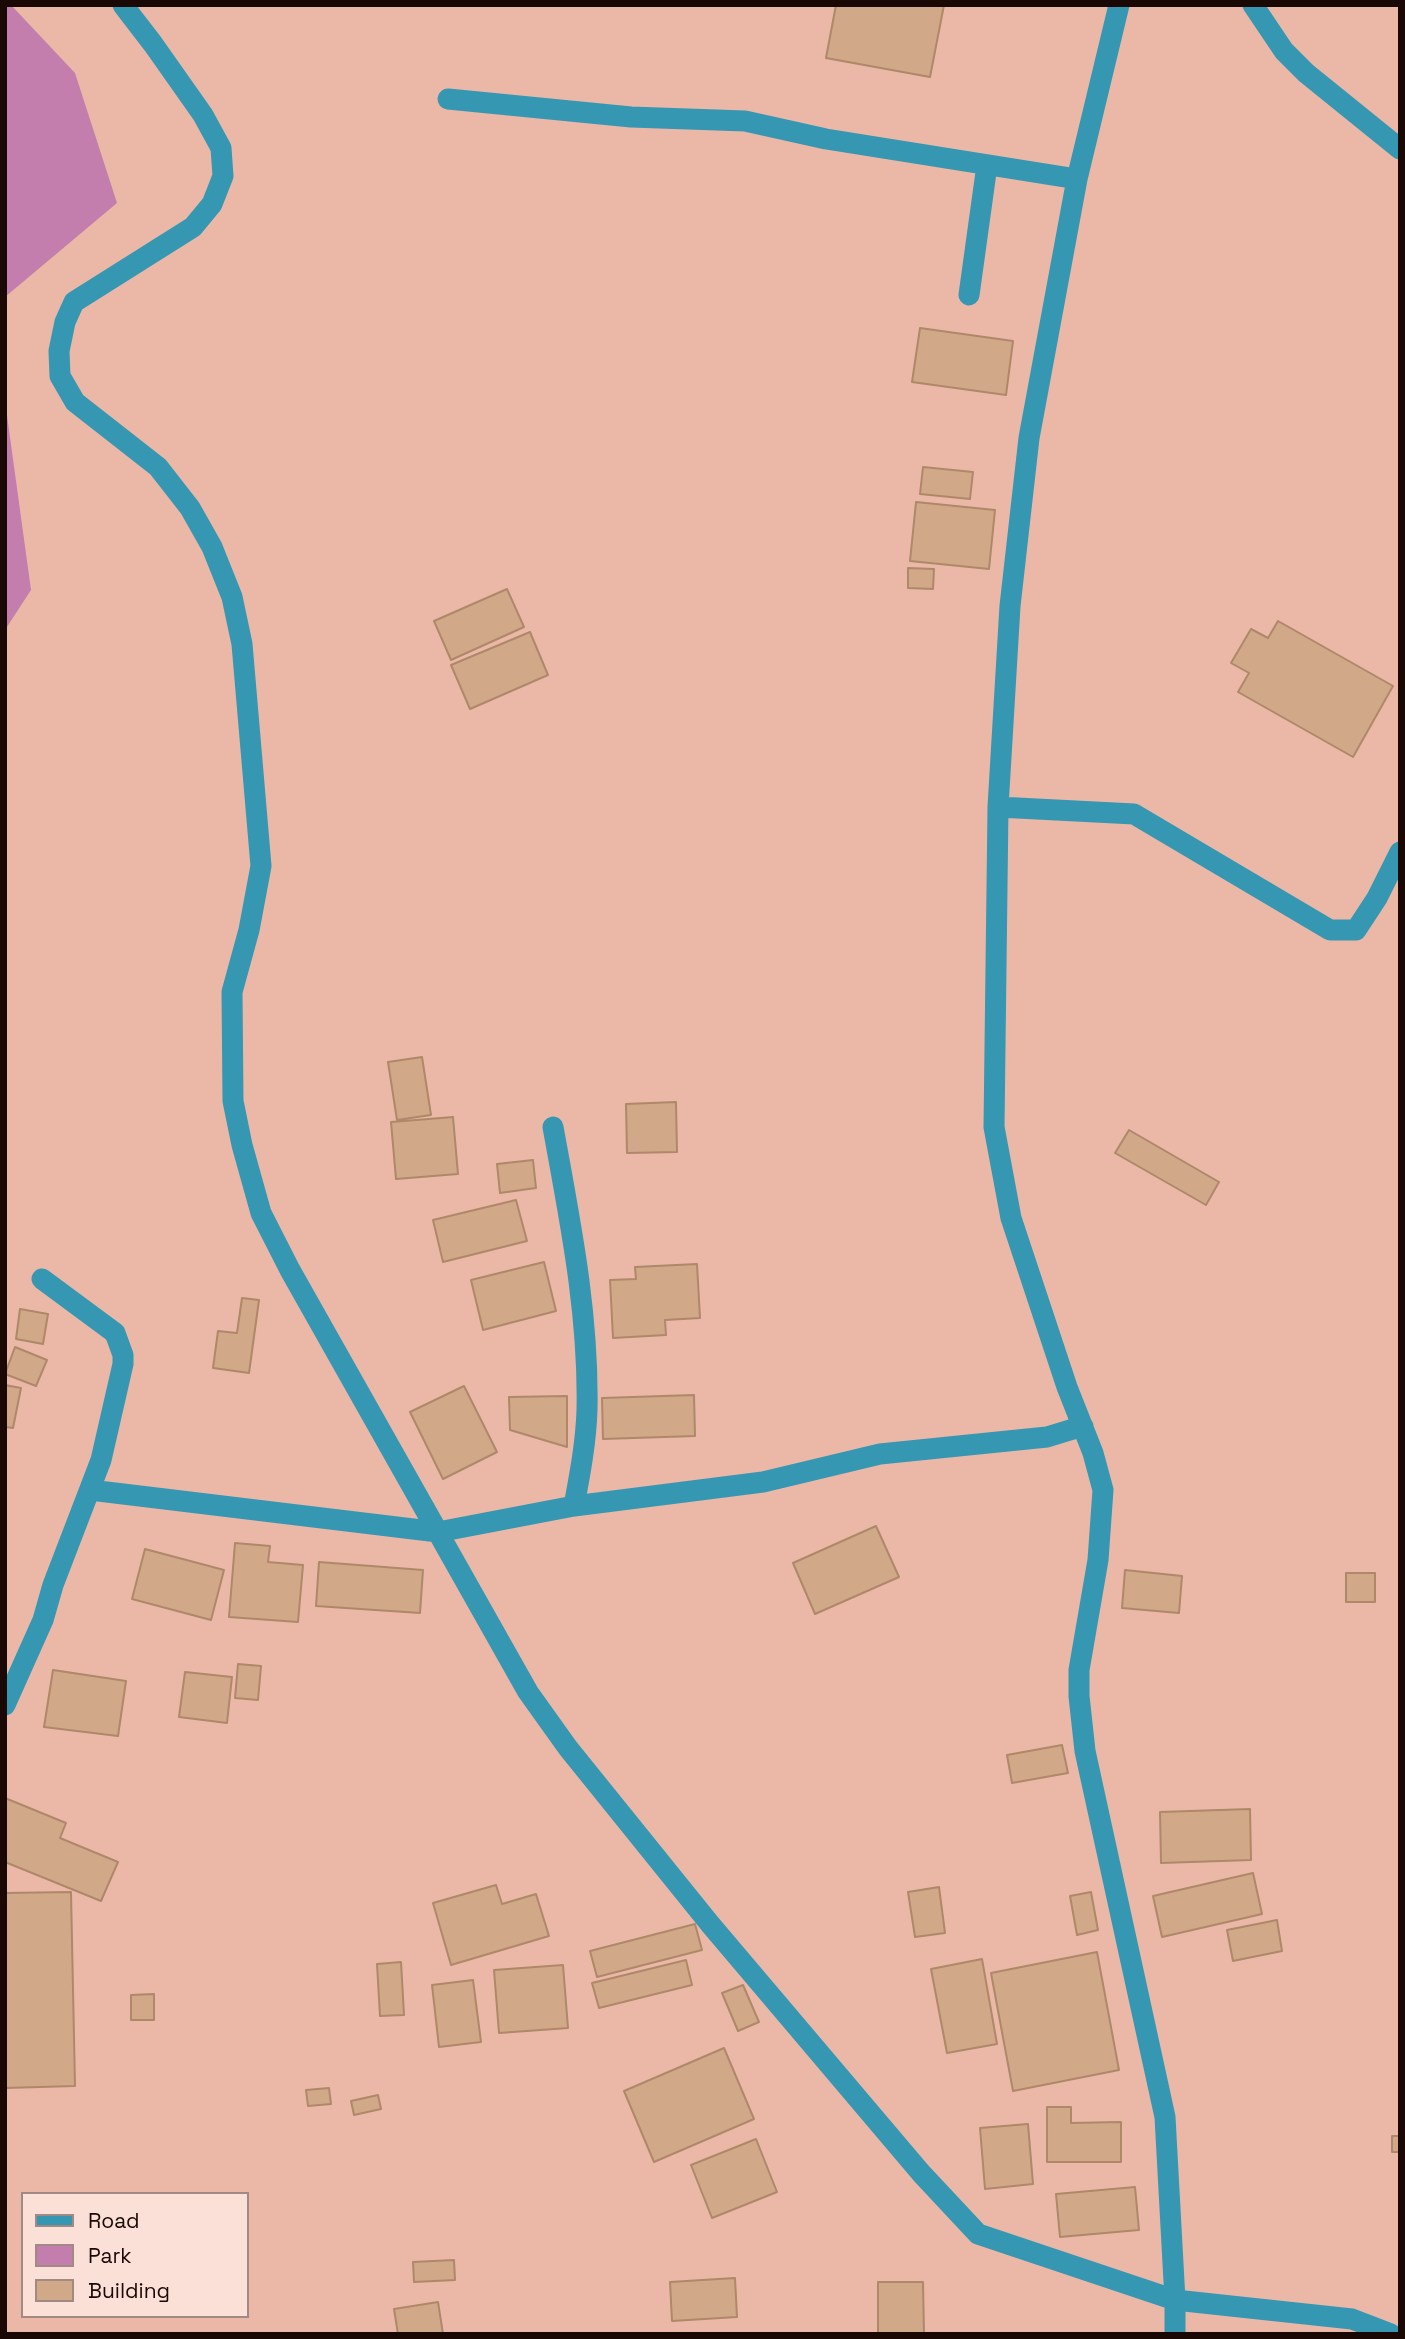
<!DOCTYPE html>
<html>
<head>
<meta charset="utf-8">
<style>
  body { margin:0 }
  #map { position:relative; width:1405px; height:2339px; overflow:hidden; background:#ebb8a7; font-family:"Space Grotesk",sans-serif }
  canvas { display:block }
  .frame { position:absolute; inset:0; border:7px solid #190804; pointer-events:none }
  .legend { position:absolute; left:21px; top:2192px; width:228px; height:126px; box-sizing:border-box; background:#fae0d7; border:2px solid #a08a83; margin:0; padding:9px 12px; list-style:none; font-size:21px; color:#190804 }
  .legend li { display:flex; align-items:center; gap:14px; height:35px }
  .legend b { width:35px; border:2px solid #a08a83 }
</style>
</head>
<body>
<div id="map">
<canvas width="1405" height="2339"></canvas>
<div class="frame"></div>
<ul class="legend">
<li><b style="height:9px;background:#3697b2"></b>Road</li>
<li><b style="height:19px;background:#c37ead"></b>Park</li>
<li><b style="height:19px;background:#d1a989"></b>Building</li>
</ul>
</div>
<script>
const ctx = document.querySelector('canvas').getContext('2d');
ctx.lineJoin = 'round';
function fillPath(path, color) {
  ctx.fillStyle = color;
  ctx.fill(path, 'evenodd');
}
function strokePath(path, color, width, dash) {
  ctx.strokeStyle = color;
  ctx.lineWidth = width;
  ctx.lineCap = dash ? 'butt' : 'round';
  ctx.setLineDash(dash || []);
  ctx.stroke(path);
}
fillPath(new Path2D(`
  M5,5H11L75,73L117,203L5,297Z
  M5,401L31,590L5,630Z`), '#c37ead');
const building = new Path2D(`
  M836,5H944L930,77L826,58Z
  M920,328L1013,341L1006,395L912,382Z
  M923,467L973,472L970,499L920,494Z
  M916,502L995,510L989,569L910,561Z
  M908,568L934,569L933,589L908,588Z
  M507,589L524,627L451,660L434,621Z
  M1278,621L1393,686L1353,757L1238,692L1249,673L1231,663L1251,629L1268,638Z
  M530,632L548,675L470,709L451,665Z
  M422,1057L431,1115L397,1120L388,1062Z
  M676,1102L677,1152L627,1153L626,1104Z
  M453,1117L458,1174L396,1179L391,1122Z
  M1129,1130L1219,1182L1206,1205L1115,1153Z
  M533,1160L536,1188L500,1193L497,1164Z
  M516,1200L527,1241L443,1262L433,1220Z
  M544,1262L556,1311L483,1330L471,1280Z
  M697,1264L700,1318L665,1320L666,1335L613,1338L610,1280L636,1279L635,1267Z
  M242,1298L259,1300L249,1373L213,1368L218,1331L237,1333Z
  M20,1309L48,1314L43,1344L16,1339Z
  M15,1347L47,1360L36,1386L5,1374Z
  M5,1385L21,1388L13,1428L5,1427Z
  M464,1386L497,1452L443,1479L410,1412Z
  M694,1395L695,1436L603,1439L602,1398Z
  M567,1396V1447L510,1430L509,1397Z
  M876,1526L899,1577L815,1614L793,1563Z
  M235,1543L270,1546L268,1562L303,1565L298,1622L229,1617Z
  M145,1549L224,1570L211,1620L132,1599Z
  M319,1562L423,1570L420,1613L316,1606Z
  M1125,1570L1182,1576L1179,1613L1122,1608Z
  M1346,1573H1375V1602H1346Z
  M238,1664L261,1666L258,1700L235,1698Z
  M53,1670L126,1681L118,1736L44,1727Z
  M185,1672L232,1677L227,1723L179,1717Z
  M1062,1745L1068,1773L1012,1783L1007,1755Z
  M5,1798L66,1823L60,1838L118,1862L101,1901L5,1862Z
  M1250,1809L1251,1860L1161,1863L1160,1812Z
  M1253,1873L1262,1914L1162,1937L1153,1896Z
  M496,1885L502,1904L536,1894L549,1936L451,1965L433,1903Z
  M939,1887L945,1933L915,1937L908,1892Z
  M71,1892L75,2086L5,2088V1893Z
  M1091,1892L1098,1930L1077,1935L1070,1896Z
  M1277,1920L1282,1951L1233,1961L1227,1930Z
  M695,1924L702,1950L597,1977L590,1951Z
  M1097,1952L1119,2070L1013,2091L991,1973Z
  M982,1959L997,2044L947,2053L931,1969Z
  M686,1960L692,1985L599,2008L592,1983Z
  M401,1962L404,2015L380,2016L377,1964Z
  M563,1965L568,2028L499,2033L494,1970Z
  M473,1980L481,2042L439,2047L432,1985Z
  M743,1985L759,2022L738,2031L722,1993Z
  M154,1994V2020H131V1995Z
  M724,2048L754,2119L654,2162L624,2091Z
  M329,2088L331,2104L308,2106L306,2090Z
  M378,2095L381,2109L354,2115L351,2101Z
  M1047,2107H1071V2123L1121,2122V2162H1047Z
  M1028,2124L1033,2184L985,2189L980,2128Z
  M1392,2136H1400V2152H1392Z
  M756,2139L777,2192L712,2218L691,2165Z
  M1135,2187L1139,2230L1060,2237L1056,2194Z
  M454,2260L455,2280L414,2282L413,2262Z
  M735,2278L737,2317L672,2321L670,2282Z
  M878,2282H923L924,2334H878Z
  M438,2302L443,2334H398L394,2309Z`);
fillPath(building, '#d1a989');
strokePath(building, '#ae8869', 2);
strokePath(new Path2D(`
  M123,5L153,44L203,115L221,148L223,176L212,204L193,227L74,302L65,322L59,351L60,376L75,402L158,467L190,508L212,547L232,597L242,644L261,866L249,930L232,992L233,1101L242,1145L261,1213L290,1270L528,1692L568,1748L710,1924L921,2173L978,2234L1175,2300L1352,2319L1391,2334
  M1119,5L1077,179L1029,438L1010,606L998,807L994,1127L1011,1218L1067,1387L1093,1453L1103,1490L1098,1560L1079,1670V1696L1085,1751L1165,2117L1175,2300V2334
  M1253,5L1284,51L1306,73L1400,149
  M448,99L631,117L745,121L826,139L1077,179
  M969,295L987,165
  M998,807L1134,814L1330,930H1356L1377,898L1400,852
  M553,1127C570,1221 589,1313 587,1410C586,1442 580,1474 574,1506
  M90,1490L438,1532L574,1506L763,1482L880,1454L1047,1437L1083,1426
  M5,1705L43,1620L53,1585L101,1460L123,1364V1355L115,1333L42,1279`), '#3697b2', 21);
</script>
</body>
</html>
